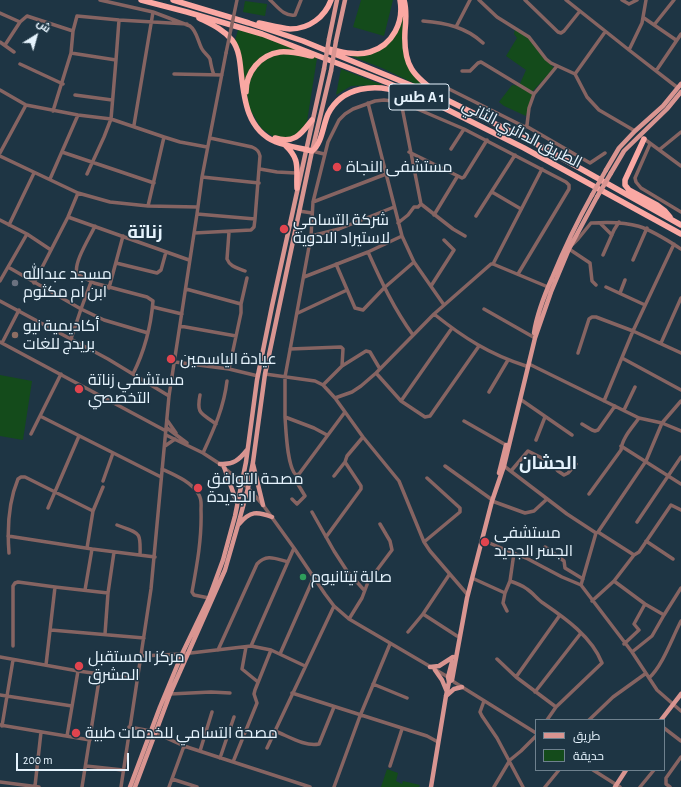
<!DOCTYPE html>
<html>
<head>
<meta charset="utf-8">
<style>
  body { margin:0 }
  #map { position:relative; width:681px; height:787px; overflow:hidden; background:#1e3544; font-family:"Alegreya Sans",Cairo,sans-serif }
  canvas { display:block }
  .legend { position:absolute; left:535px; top:719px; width:130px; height:52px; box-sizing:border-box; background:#1e3544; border:1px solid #6e818e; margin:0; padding:5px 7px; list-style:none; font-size:12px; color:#e5f3fd }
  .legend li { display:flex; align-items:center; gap:8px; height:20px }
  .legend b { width:20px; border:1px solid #6e818e }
  .north { position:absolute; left:16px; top:16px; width:40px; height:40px; -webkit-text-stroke:3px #1e3544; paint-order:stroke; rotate:37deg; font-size:11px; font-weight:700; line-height:16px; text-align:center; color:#e5f3fd }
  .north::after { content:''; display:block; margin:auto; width:14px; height:18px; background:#e5f3fd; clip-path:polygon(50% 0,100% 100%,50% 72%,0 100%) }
  .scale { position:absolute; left:16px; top:753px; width:113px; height:18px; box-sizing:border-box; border:2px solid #e5f3fd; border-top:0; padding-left:5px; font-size:12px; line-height:14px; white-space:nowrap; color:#e5f3fd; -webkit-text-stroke:3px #1e3544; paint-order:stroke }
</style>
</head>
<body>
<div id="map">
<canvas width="681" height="787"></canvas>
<ul class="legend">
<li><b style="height:5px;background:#d99591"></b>طريق</li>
<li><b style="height:11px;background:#144b1b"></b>حديقة</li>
</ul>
<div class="north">ش</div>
<div class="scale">200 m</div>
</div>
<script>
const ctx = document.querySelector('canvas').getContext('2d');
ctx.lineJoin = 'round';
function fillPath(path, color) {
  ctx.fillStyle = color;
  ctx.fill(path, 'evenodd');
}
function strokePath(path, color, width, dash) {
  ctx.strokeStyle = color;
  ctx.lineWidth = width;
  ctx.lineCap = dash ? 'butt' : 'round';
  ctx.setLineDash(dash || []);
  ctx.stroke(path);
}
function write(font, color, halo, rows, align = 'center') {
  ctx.font = font + ' "Alegreya Sans",Cairo,sans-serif';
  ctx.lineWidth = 3;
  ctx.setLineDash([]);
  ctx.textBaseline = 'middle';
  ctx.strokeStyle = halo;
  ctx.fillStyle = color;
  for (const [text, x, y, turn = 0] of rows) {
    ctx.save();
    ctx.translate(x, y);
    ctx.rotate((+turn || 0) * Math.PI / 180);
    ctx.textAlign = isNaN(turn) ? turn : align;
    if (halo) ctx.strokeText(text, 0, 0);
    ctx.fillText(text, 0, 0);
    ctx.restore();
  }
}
fillPath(new Path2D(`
  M361,0H393L384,36L353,27Z
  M245,1L267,4L265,16L243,12Z
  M403,5L407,60L434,93L382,68L340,52H370L394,35Z
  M241,27L317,58L306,128L294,139L275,138L262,129L258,123L249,108L246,87L234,44L238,30Z
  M515,29L527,37L546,60L554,68L533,91L526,116L504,106L499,102L512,85L519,86L526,70L506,56L517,38L514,34Z
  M341,69L383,85L351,86L336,95Z
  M0,375L32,381L23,440L0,436Z
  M387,769L398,773L396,781L402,784L403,781L420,785L419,787H381Z`), '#144b1b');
strokePath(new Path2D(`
  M100,0L153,12L190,26C197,31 198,42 202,49C204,53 208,55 210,59C211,65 212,70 214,75
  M270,0C277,6 284,17 295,15L301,0
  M479,0L497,17L529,37L546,59L551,63L575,74L587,97L599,110L635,131
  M525,0L558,32L561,33L564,31L580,11
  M566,0L629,50L678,88
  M622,0L629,4L637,0
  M0,13L20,22
  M644,18L676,40
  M423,21C446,23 466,27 483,43
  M654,25L674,0
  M456,27L470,0
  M0,42L14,52
  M5,45L20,22L27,16L73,31
  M629,50L642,23L646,0
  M71,53L116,60
  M20,64L63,84
  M462,71H470L478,63L481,62L534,94L557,66
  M656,71L681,34
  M174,74L222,75
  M575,74L605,32
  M447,88L525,127L527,125L529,108L534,94
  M0,90L26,105L78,115L111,119L164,137L148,206
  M75,95L112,100
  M401,102L421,204L453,229L465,236
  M368,103L402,236L414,262L444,305
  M53,111L71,53L73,31L77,16L119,20L187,24
  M134,125L153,12
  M526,126L590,163L605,153
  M164,137L180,142L207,147
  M643,138L681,166
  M650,144L635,178L636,182L641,188L681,212
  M451,149L464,129
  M659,150L681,132
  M312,151L324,154
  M62,152L154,183
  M409,152L462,178L464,177L487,140
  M0,153L26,105
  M0,156L78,193L110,202L148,206L197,207
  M260,169L277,172L296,173
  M87,174L104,137L111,119L116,60L119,20
  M202,177L259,183
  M50,179L78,115
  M492,192L521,209
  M313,202L386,174
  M299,211L312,213
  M197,214L255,219L260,156C259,151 257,149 252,147L210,138
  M434,215L457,177
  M476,216L515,155
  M68,217L189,260
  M0,220L27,234L51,250
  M398,223L408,215L414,207H418L421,204
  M600,223L612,235
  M9,225L34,173
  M95,226C90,237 73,263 77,274L94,283L147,297L153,301C151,326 144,352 133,374
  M229,232L227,259C230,267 238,268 245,271
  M194,233L251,230L254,227L255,219
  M311,236L339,229L394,207
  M573,244L578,239L591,223C633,220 646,226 681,249
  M569,249L590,263L592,281L596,285
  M368,252C381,281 394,309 413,335
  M603,255L614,230L619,222
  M633,260L647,228
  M116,263L157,273L161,270L166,252
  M336,264L355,308L363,310L384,288L414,262
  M493,264L542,169
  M8,267L81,309L104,320L148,333
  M304,277L368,252L402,236
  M0,281L27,234
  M34,283L68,217L78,193
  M431,286L454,250L444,240
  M606,287L645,305
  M109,288L123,236
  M186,289L241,304V313L229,369
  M620,293L625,280
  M0,301L108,359L169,396
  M241,304L247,278
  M153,307L182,314
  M484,309L535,338
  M298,313L347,290
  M180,326L236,336
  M71,339L81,309L91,282
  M0,342L166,431
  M2,343L19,310
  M661,343L681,298
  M290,349L341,347L343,349L342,366
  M578,353L589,319L592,317H596L633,331L681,353
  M622,358L681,390
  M175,362L229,369L258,376
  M529,364L639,418L662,423L681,431
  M526,366C489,354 464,338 434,314L491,264H493L548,287
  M376,373L401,401L425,417L430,416L479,346
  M265,374L315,381L323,385L335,398L363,437L399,481L424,542L430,551L467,594
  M323,385L342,366L366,351L370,352L380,369
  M489,392L508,360
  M200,395C196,415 202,413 216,424
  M335,398L352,392L361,386L376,373L434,314
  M520,399L572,435
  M401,401L452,328
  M604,401L633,331L674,244
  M624,410L635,387
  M40,416L161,477
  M285,417C286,430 287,467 296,475L299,474L345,412
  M167,420L176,433
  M464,421L506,445
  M582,424L592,430L595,431L598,430L615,406
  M167,428L187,443
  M31,434L61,374
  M166,435L203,453L220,464L248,488L263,505L294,548L325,594L334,606L349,619L448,677L454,682L536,733
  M327,435L314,428L285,417V377L311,236L313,202L328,142L339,120L345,114L353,109L375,101L384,100L401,102L464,129L566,182L569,185V189L518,274
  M536,440L545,417
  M165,446L175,439
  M621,446L681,484
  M203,453C214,429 224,407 227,381
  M445,466L491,499
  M504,466L567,514L596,533L581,585
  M162,469C175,475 192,482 199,495C202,500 201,505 201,510C202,538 197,565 192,592L194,595L209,598
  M511,471L528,451L548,461L558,471L564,475L568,473L576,464
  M334,476L345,462
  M103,481L113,453
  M589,494L621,450C622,438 632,428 639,418
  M292,499L297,504L305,496L296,481V475
  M492,501L525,513L534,511L547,499
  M48,508L79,436
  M93,511L103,487
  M312,512L334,551L347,571L364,590
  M637,522L681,457
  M117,525C139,534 141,530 140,555
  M598,532L634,555L639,552L671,505L681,510
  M596,533L598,532L646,461L662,423L681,401
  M8,536L92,549L155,557
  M326,537L361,489V486L345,462L347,456L363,437
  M482,540L528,559L562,577L581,585L632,652L657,690L681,711
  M646,541L673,559
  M424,542L460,512V508L427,478
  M545,547L564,561L565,568L583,579
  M9,553C7,527 8,503 18,479L21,477H25L93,511L87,548
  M449,575L423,614L457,636
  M472,578L505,593L503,603L507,611
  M614,581L645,604L664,615L652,636L632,652
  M85,590L92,549
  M505,593L510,581L514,553
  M592,601L614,581L634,555
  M664,615L681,588
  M349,619L362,598L368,582L392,550L390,541L380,524
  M51,630L144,638
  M408,632L423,614
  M105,634L108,593L114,552
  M624,644L639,630L634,624L645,604
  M13,646V586L15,583L18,582L55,587L108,593
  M251,646L294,548
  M246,647L242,669L258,682
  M218,650L257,564C267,553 276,559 288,562
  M280,654L314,577
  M141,656L182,654L251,646L271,650L305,666
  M0,657L78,671L137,679
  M497,659L516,677L556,707L602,663C592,637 565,618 543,603C537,599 533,593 527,589C522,585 516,583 510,581
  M46,665L55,587
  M516,677L560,615
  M649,678C663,665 672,638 681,621
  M373,684L407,698
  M535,692L581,633
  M292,693L427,736L438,742
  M170,694L211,692L230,693
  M0,695L72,706
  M484,701L480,712L482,716L497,738L523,787
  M547,720L556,707
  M589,720L613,697L645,674
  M0,725L90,740
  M2,726L13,660
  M129,727L151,731L184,746L310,787
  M664,728L681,741
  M275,731C288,736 305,747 319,744L334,707
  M67,736L78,671
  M267,748L334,606
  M200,751L212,712
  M220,758L234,717
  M233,762L257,703L254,694L255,690L271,650
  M86,766L123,770
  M390,766L402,729
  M593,770L620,787
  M172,779L197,787
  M0,782L39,787
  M35,786L41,732
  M82,787L100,674
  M121,787L151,589L169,396L197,214L202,177L226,53
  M169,787L184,746
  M334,787L360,716L390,644
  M494,787L510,760L521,751L536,736
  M545,787L559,770
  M640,787L654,770
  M670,787L666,784V778L681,757`), '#866462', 3.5);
strokePath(new Path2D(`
  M329,39L337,0
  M336,41L345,0
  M606,170L619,148L635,131L663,106L681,84
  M611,173L624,151L667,109L681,92
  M534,333C537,314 544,296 552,278C564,249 577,222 592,195
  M220,464C233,465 239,460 247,450
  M253,464L263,505
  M224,467L237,503
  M499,473L506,445
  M239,524C250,511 257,511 272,517
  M430,667L439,666L453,657
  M435,670L442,680L447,692
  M449,682L448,677L452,662
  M446,696L454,689L462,687
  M661,720L681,694
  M130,787L160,707L182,654L209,598L223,560L235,516L246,462L257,380L272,306L324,69
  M135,787L170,694L225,570L238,525L248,488L253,462L265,374L312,151L331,71
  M431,787L446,696L449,682L452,680L467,598L492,501L504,466L535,338L551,292L569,249L597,197
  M615,787L626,770`), '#d99591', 4.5);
strokePath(new Path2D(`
  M141,0L187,12L262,34L388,83L440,106L524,148L681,234
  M173,0L249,23L303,41L447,100L542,147L681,225
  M404,0C407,10 406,21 405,31C403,66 413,76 440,95
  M199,18C211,24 223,29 232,40C239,49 240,61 241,72C244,99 247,130 276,142C287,146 300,148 312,151C322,144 323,125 328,114C342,86 376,83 402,93
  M259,23C269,25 280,28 290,29C309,29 325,17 331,0
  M329,49C342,52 357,56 370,52C393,45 404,22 400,0
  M246,92C246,72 260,55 280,52C291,51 302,54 312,56
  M275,138C295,144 301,134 312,120
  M644,139L625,180V185L629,190L657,205L665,211L670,217
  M285,145C301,160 296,168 297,188`), '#faa8a3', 5.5);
strokePath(new Path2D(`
  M226,53L237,0`), '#866462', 3.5);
strokePath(new Path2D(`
  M324,69L329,39
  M331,71L336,41
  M592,195L606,170
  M597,197L611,173`), '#d99591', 4.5);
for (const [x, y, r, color] of [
  [337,167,5,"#e0444e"],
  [284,229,5,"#e0444e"],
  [15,283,4,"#6b7280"],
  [15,335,4,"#8d6e63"],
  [171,359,5,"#e0444e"],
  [79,389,5,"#e0444e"],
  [198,488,5,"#e0444e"],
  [485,542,5,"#e0444e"],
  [303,577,4,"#2e9e5b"],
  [79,666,5,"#e0444e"],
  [76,733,5,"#e0444e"]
]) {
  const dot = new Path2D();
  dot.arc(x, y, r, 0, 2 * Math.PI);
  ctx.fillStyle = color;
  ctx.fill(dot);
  strokePath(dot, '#1e3544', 1.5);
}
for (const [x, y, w] of [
  [419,97,60]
]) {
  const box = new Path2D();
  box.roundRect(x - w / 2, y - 13, w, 26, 3);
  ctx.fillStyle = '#1e3544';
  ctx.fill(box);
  strokePath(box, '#e5f3fd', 1);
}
write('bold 15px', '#e5f3fd', null, [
  ["طس A 1",419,97]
]);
write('16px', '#e5f3fd', '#1e3544', [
  ["الطريق الدائري الثاني",522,134,27]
]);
write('16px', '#e5f3fd', '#1e3544', [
  ["مستشفى النجاة",346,167],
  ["شركة التسامي",293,220],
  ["لاستيراد الادوية",293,238],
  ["مسجد عبدالله",23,274],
  ["ابن ام مكثوم",23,292],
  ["أكاديمية نيو",23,326],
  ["بريدج للغات",23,344],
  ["عيادة الياسمين",180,359],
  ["مستشفي زناتة",88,380],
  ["التخصصي",88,398],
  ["مصحة التوافق",207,479],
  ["الجديدة",207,497],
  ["مستشفى",494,533],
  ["الجسر الجديد",494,551],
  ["صالة تيتانيوم",311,577],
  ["مركز المستقبل",88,657],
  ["المشرق",88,675],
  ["مصحة التسامي للخدمات طبية",85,733]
], 'left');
write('bold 18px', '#e5f3fd', '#1e3544', [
  ["زناتة",145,233],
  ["الحشان",548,464]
]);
</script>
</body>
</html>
